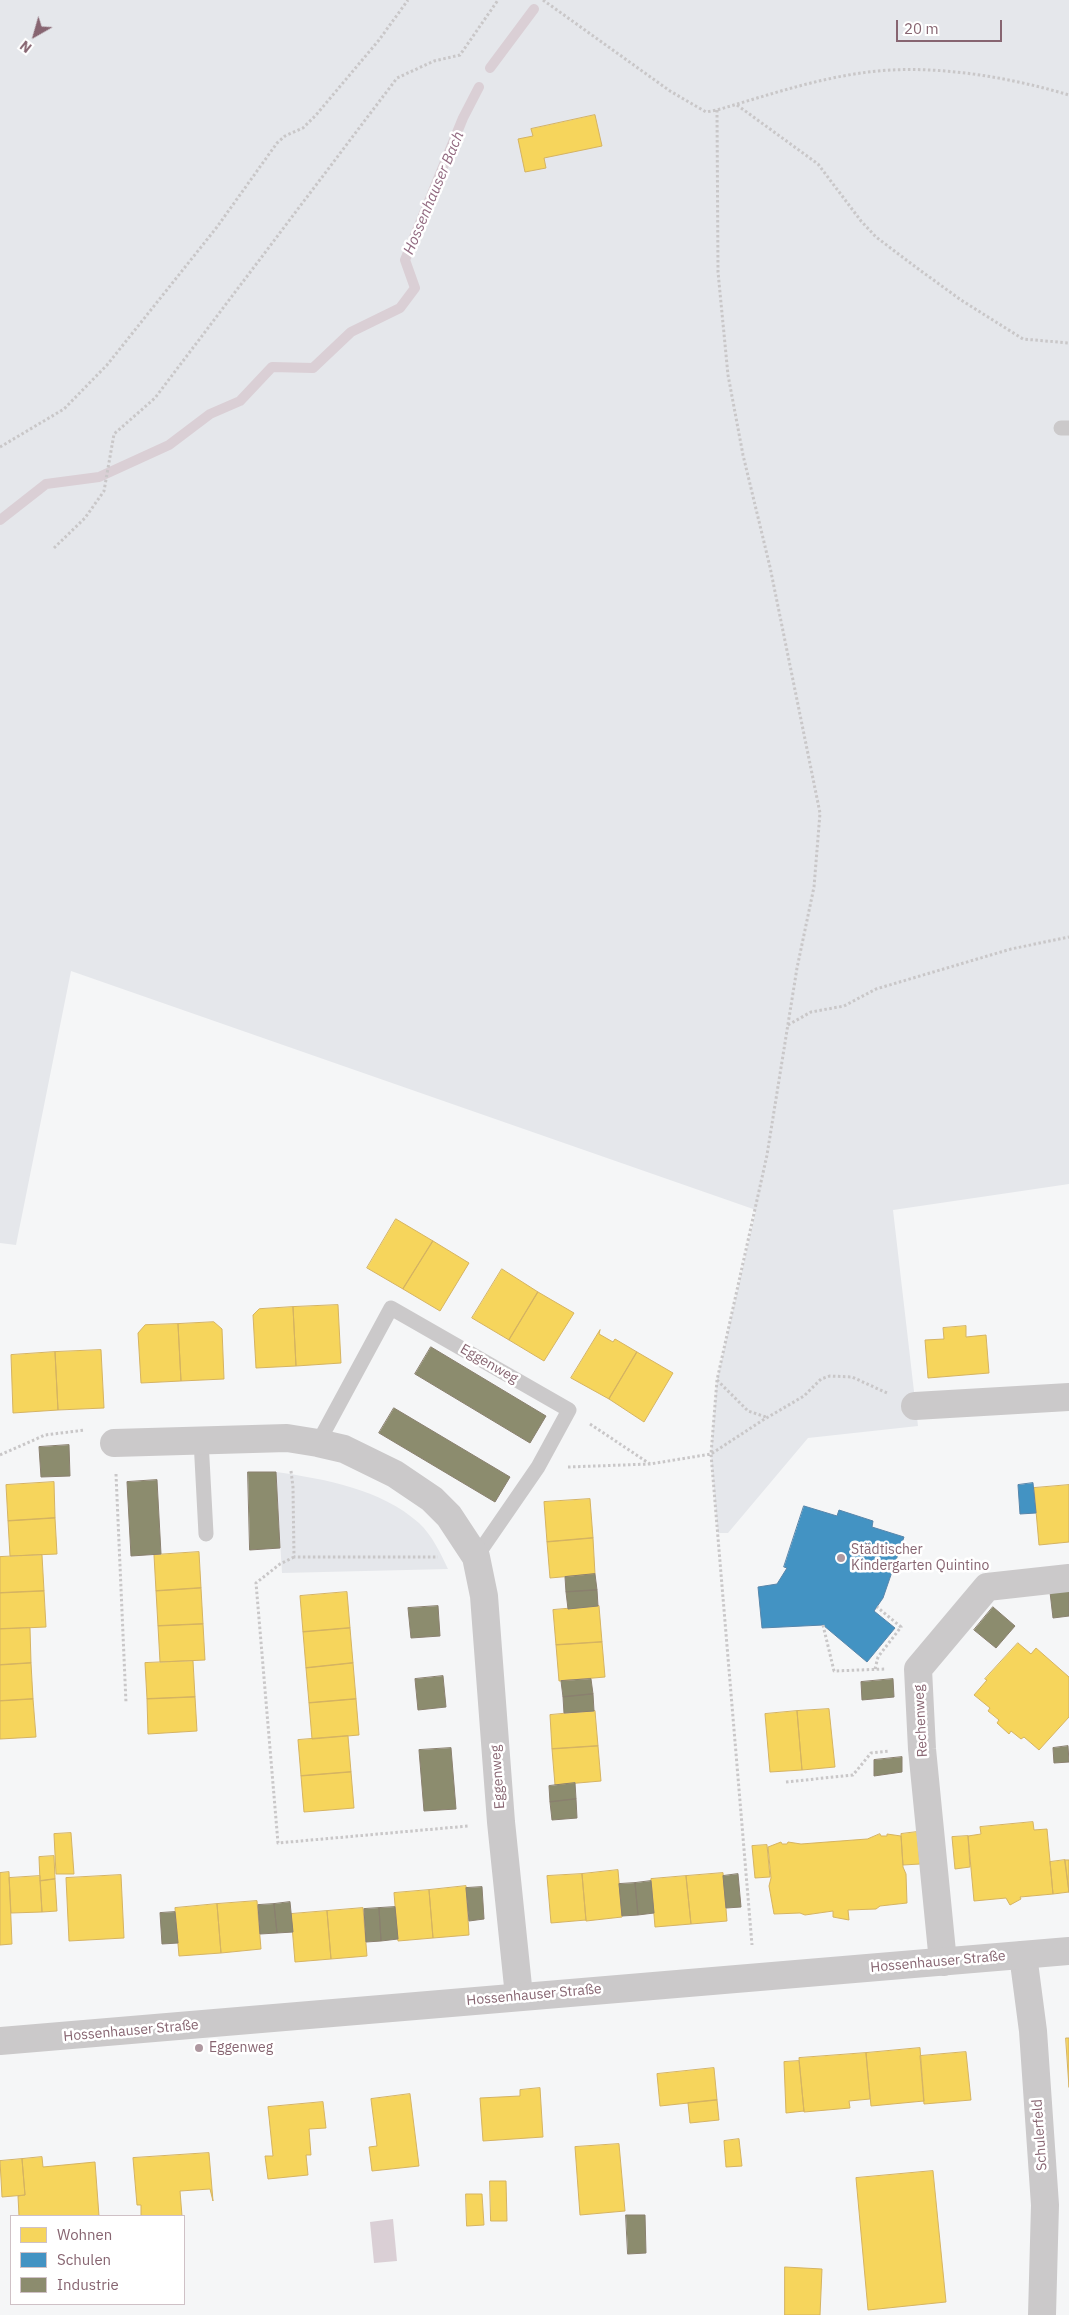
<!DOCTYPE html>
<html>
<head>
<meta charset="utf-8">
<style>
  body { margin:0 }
  #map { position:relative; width:1069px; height:2315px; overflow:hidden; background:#f5f6f7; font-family:"IBM Plex Sans",sans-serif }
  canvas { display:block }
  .legend { position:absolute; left:10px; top:2215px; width:175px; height:90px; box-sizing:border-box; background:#fff; border:1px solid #cfc1c6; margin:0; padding:6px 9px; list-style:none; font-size:15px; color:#876571 }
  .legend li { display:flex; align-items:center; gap:10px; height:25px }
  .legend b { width:25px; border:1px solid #cfc1c6 }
  .north { position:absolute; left:10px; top:10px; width:50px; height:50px; -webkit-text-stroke:4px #fff; paint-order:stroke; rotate:218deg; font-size:14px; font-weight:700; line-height:20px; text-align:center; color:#876571 }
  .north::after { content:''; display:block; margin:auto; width:18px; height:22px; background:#876571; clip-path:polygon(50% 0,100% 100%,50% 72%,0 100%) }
  .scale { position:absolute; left:896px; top:20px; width:106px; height:22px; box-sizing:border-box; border:2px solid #876571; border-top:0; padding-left:6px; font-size:15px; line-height:18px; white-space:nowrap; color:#876571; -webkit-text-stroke:4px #fff; paint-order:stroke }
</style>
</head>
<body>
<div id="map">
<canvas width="1069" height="2315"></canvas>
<ul class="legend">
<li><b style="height:14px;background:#f6d55c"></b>Wohnen</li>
<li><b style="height:14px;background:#4393c3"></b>Schulen</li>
<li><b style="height:14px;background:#8c8c6e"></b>Industrie</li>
</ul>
<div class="north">N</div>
<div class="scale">20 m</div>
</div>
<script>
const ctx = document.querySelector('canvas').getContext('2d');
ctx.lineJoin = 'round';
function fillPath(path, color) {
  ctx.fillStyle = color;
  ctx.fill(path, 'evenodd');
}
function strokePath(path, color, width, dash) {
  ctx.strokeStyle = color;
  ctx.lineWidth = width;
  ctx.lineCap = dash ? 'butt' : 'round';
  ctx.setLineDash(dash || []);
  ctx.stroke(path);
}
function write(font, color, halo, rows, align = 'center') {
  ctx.font = font + ' "IBM Plex Sans",sans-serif';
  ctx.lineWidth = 5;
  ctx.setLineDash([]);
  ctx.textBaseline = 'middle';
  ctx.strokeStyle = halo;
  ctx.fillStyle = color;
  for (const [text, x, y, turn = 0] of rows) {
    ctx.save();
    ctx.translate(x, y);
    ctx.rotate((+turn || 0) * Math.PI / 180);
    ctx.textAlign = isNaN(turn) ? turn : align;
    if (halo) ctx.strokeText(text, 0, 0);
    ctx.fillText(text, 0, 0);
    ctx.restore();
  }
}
fillPath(new Path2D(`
  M0,0H1069V1184L893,1210L918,1426L808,1438L728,1533H718L711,1454L717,1380L756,1210L71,971L16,1245L0,1243Z
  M276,1472C325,1479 381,1489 419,1523C432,1535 441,1554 448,1569L282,1573Z`), '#e5e7eb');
fillPath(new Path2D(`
  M393,2219L397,2261L374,2263L370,2222Z`), '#dacfd5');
const homes = new Path2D(`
  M595,115L602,146L544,158L546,168L525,172L518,139L533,136L531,129Z
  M396,1219L433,1241L403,1289L367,1268Z
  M433,1241L469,1263L440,1311L403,1289Z
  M502,1269L538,1292L509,1340L472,1318Z
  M538,1292L574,1313L544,1361L509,1340Z
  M338,1305L341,1363L296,1366L293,1307Z
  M293,1307L296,1366L256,1368L253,1315L259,1309Z
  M214,1322L222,1329L224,1379L181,1381L178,1324Z
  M178,1324L181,1381L141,1383L138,1333L145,1325Z
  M966,1326V1337L986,1335L989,1373L928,1378L925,1340L944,1339L943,1328Z
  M600,1330L599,1334L613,1342L615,1339L637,1352L609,1399L571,1378Z
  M101,1350L104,1408L58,1410L55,1352Z
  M55,1352L58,1410L13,1413L11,1355Z
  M637,1352L673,1373L644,1422L609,1399Z
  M54,1482L55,1518L8,1521L6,1485Z
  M1069,1485V1542L1039,1545L1034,1488Z
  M590,1499L593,1538L547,1542L544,1502Z
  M55,1518L57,1554L10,1556L8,1521Z
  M593,1538L595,1574L550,1578L547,1542Z
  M199,1552L201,1588L156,1591L154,1555Z
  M42,1555L44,1591L0,1593V1557Z
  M201,1588L203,1624L158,1626L156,1591Z
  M44,1591L46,1627L0,1629V1593Z
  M347,1592L350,1628L303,1632L300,1596Z
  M599,1606L602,1642L556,1645L553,1610Z
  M203,1624L205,1660L160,1662L158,1626Z
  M30,1628L31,1663L0,1665V1629Z
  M350,1628L353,1663L306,1668L303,1632Z
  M602,1642L605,1677L559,1681L556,1645Z
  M1018,1643L1031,1654L1036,1648L1069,1677V1717L1039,1750L1024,1737L1021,1739L1011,1731L1009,1734L997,1723L999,1720L988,1711L990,1708L974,1695L987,1680L985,1679Z
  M193,1661L195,1697L147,1699L145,1663Z
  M31,1663L33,1699L0,1701V1665Z
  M353,1663L356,1699L309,1703L306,1668Z
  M195,1697L197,1731L148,1734L147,1699Z
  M33,1699L36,1737L0,1739V1701Z
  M356,1699L359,1735L312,1739L309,1703Z
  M829,1709L835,1767L802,1770L797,1711Z
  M595,1711L598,1746L552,1749L550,1715Z
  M797,1711L802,1770L770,1772L765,1714Z
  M348,1736L351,1772L301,1776L298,1740Z
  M598,1746L601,1781L555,1785L552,1749Z
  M351,1772L354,1808L304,1812L301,1776Z
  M1033,1822L1034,1830L1047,1829L1053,1894L1020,1897L1021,1899L1010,1905L1006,1898L974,1901L968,1836L981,1834L980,1827Z
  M917,1832L920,1864L903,1865L901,1834Z
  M71,1833L74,1874H56L54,1834Z
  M880,1834L881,1836H887V1834L901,1836L903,1867L906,1874L907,1903L880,1906L876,1909L848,1910L849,1920L833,1917V1911L805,1915L800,1913L774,1914L769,1886L771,1878L768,1847L781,1842L782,1844H787L788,1842L801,1844L867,1839Z
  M968,1836L970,1867L955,1869L952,1837Z
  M767,1845L770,1877L755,1878L752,1846Z
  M54,1856L55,1879L40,1881L39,1857Z
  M1065,1860L1069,1892L1053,1894L1050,1862Z
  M1065,1860H1069V1892Z
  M618,1870L622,1917L586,1921L582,1874Z
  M9,1872L12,1944L0,1945V1873Z
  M723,1873L727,1921L691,1924L686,1876Z
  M582,1874L586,1920L551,1923L547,1876Z
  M121,1875L124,1938L69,1941L66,1878Z
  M40,1876L42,1912L11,1913L9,1878Z
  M686,1876L691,1924L655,1927L651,1879Z
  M55,1879L57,1911L42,1912L40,1881Z
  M466,1886L469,1935L433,1938L429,1890Z
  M429,1890L433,1938L398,1941L394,1893Z
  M257,1901L261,1949L221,1953L217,1904Z
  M217,1904L221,1953L179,1956L175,1908Z
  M363,1908L367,1956L331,1959L327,1911Z
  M327,1911L331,1959L295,1962L291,1914Z
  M1066,2038H1069V2087Z
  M920,2048L924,2101L871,2106L866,2053Z
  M966,2052L971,2100L924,2104L920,2056Z
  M866,2053L870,2099L849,2101L850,2108L804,2112L799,2058Z
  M799,2061L804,2111L786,2113L784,2062Z
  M714,2068L717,2100L660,2106L657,2074Z
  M540,2088L543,2137L483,2141L480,2098L520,2096V2090Z
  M410,2094L419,2166L372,2171L369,2147L377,2146L371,2099Z
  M717,2100L719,2120L690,2123L688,2103Z
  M323,2102L326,2128L309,2129L311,2155H306L308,2175L268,2179L265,2156H273L268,2107Z
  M739,2139L742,2166L726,2167L724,2141Z
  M619,2144L625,2211L580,2215L575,2147Z
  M209,2153L213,2201L210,2189L180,2191L182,2216H141V2205H137L133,2158Z
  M42,2157L43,2167L95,2162L99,2216H19L18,2196L25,2195L22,2159Z
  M22,2159L25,2195L2,2197L0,2161Z
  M933,2171L946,2302L868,2310L856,2178Z
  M490,2181H506L507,2221H491Z
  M466,2194H482L484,2225L467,2226Z
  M785,2267L822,2269L820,2315H785Z`);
fillPath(homes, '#f6d55c');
strokePath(homes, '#d5b362', 1);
const schools = new Path2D(`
  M1033,1483L1036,1513L1020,1514L1018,1485Z
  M804,1506L837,1516L839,1510L873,1521L872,1527L904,1537L883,1598L874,1611L895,1628L867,1662L823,1625L762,1628L758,1587L777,1584L787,1568L784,1567Z`);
fillPath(schools, '#4393c3');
strokePath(schools, '#5785aa', 1);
const industry = new Path2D(`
  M431,1347L546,1416L530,1443L415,1374Z
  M394,1408L510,1477L495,1502L379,1433Z
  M69,1445L70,1476L41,1477L39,1447Z
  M248,1472H276L280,1548L250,1550Z
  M157,1480L161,1554L131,1556L127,1482Z
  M595,1574L597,1590L566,1592L565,1577Z
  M597,1590L598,1606L568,1609L566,1592Z
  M1069,1590V1616L1053,1618L1050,1592Z
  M438,1606L440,1636L411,1638L408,1608Z
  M993,1607L1015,1626L996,1648L974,1630Z
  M443,1676L446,1707L418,1710L415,1679Z
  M591,1679L593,1694L563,1697L561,1681Z
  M893,1679L894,1697L862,1700L861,1682Z
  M593,1694L594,1711L564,1713L563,1697Z
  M1068,1746L1069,1762L1054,1763L1053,1748Z
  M451,1748L456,1809L424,1811L419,1750Z
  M902,1757V1772L874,1776V1760Z
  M575,1783L576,1799L550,1802L549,1786Z
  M576,1799L577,1818L552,1820L550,1802Z
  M738,1874L741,1907L726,1908L723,1876Z
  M651,1881L654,1913L638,1915L635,1883Z
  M635,1883L638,1915L622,1916L619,1884Z
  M482,1887L484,1919L469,1921L466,1888Z
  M290,1902L293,1932L277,1933L274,1904Z
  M274,1904L277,1933L260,1934L258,1905Z
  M395,1907L398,1939L381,1941L379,1908Z
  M379,1908L381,1941L366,1942L364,1909Z
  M175,1912L178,1943L162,1944L160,1913Z
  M626,2215H645L646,2253L628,2254Z`);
fillPath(industry, '#8c8c6e');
strokePath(industry, '#8a806f', 1);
strokePath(new Path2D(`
  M490,68L534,9
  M0,520L46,484L99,477L169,445L210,414L240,401L272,367L313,368L351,332L400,308L415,288L405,260L463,118L479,87`), '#dacfd5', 10);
strokePath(new Path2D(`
  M543,0L670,91L706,112L717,110C765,96 812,80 861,73C928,63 1005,76 1069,95
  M737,105L818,164L861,221L876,237L917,268L961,300L1023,339L1069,343
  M717,110L718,272L728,375L743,455L770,567L820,813L814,887L797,968L767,1155L717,1380L711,1454L752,1945
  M0,447L64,409L107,365L217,227L277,143L285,136L303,128L316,115L379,40L408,0
  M54,548L85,518L104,491L114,434L155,398L397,78L434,61L460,55L498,0
  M788,1025L811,1012L844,1006L876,989L1011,949L1069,937
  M717,1380L748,1411L766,1417
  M590,1424L650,1464L711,1454L763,1420L804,1396L821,1379L830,1376L852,1377L887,1393
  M0,1455L45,1435L85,1430
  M568,1467L650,1464
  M291,1471L293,1487L294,1557H438
  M116,1474L126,1703
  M294,1557L280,1564L256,1583L278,1843L468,1826
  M823,1625L834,1671L885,1669
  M875,1669L878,1657L901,1627L877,1607
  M786,1782L853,1775L871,1753L890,1751`), '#c9c7c8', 3, [2.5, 2.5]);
strokePath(new Path2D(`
  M1061,428H1069
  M201,1440L206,1534
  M318,1443L391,1308L569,1410L538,1467L476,1557`), '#cbc9ca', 15);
strokePath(new Path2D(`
  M915,1406L1069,1397
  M114,1443L287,1438L318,1443L344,1449L395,1474L432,1499L449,1516L476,1557L484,1596L501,1822L519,1996
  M1023,1955L1033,2031L1045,2205L1042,2315
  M943,1962L922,1749L918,1669L987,1587L1069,1578`), '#cbc9ca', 28);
strokePath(new Path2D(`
  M0,2041L1069,1951`), '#cbc9ca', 28);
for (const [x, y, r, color] of [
  [841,1558,5,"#ae98a0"],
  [199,2048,5,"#ae98a0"]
]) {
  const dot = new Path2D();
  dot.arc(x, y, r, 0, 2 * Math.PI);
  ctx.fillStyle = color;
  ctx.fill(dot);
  strokePath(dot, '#fff', 2);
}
write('14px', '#876571', '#fff', [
  ["Eggenweg",489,1364,30],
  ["Rechenweg",921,1721,-93],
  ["Eggenweg",498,1777,-94],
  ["Hossenhauser Straße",938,1962,-5],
  ["Hossenhauser Straße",534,1995,-5],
  ["Hossenhauser Straße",131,2031,-5],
  ["Schulerfeld",1040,2135,-94]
]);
write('14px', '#876571', '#fff', [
  ["Städtischer",851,1550],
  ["Kindergarten Quintino",851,1566],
  ["Eggenweg",209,2048]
], 'left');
write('italic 15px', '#926a80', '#fff', [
  ["Hossenhauser Bach",434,193,-67]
]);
</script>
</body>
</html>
